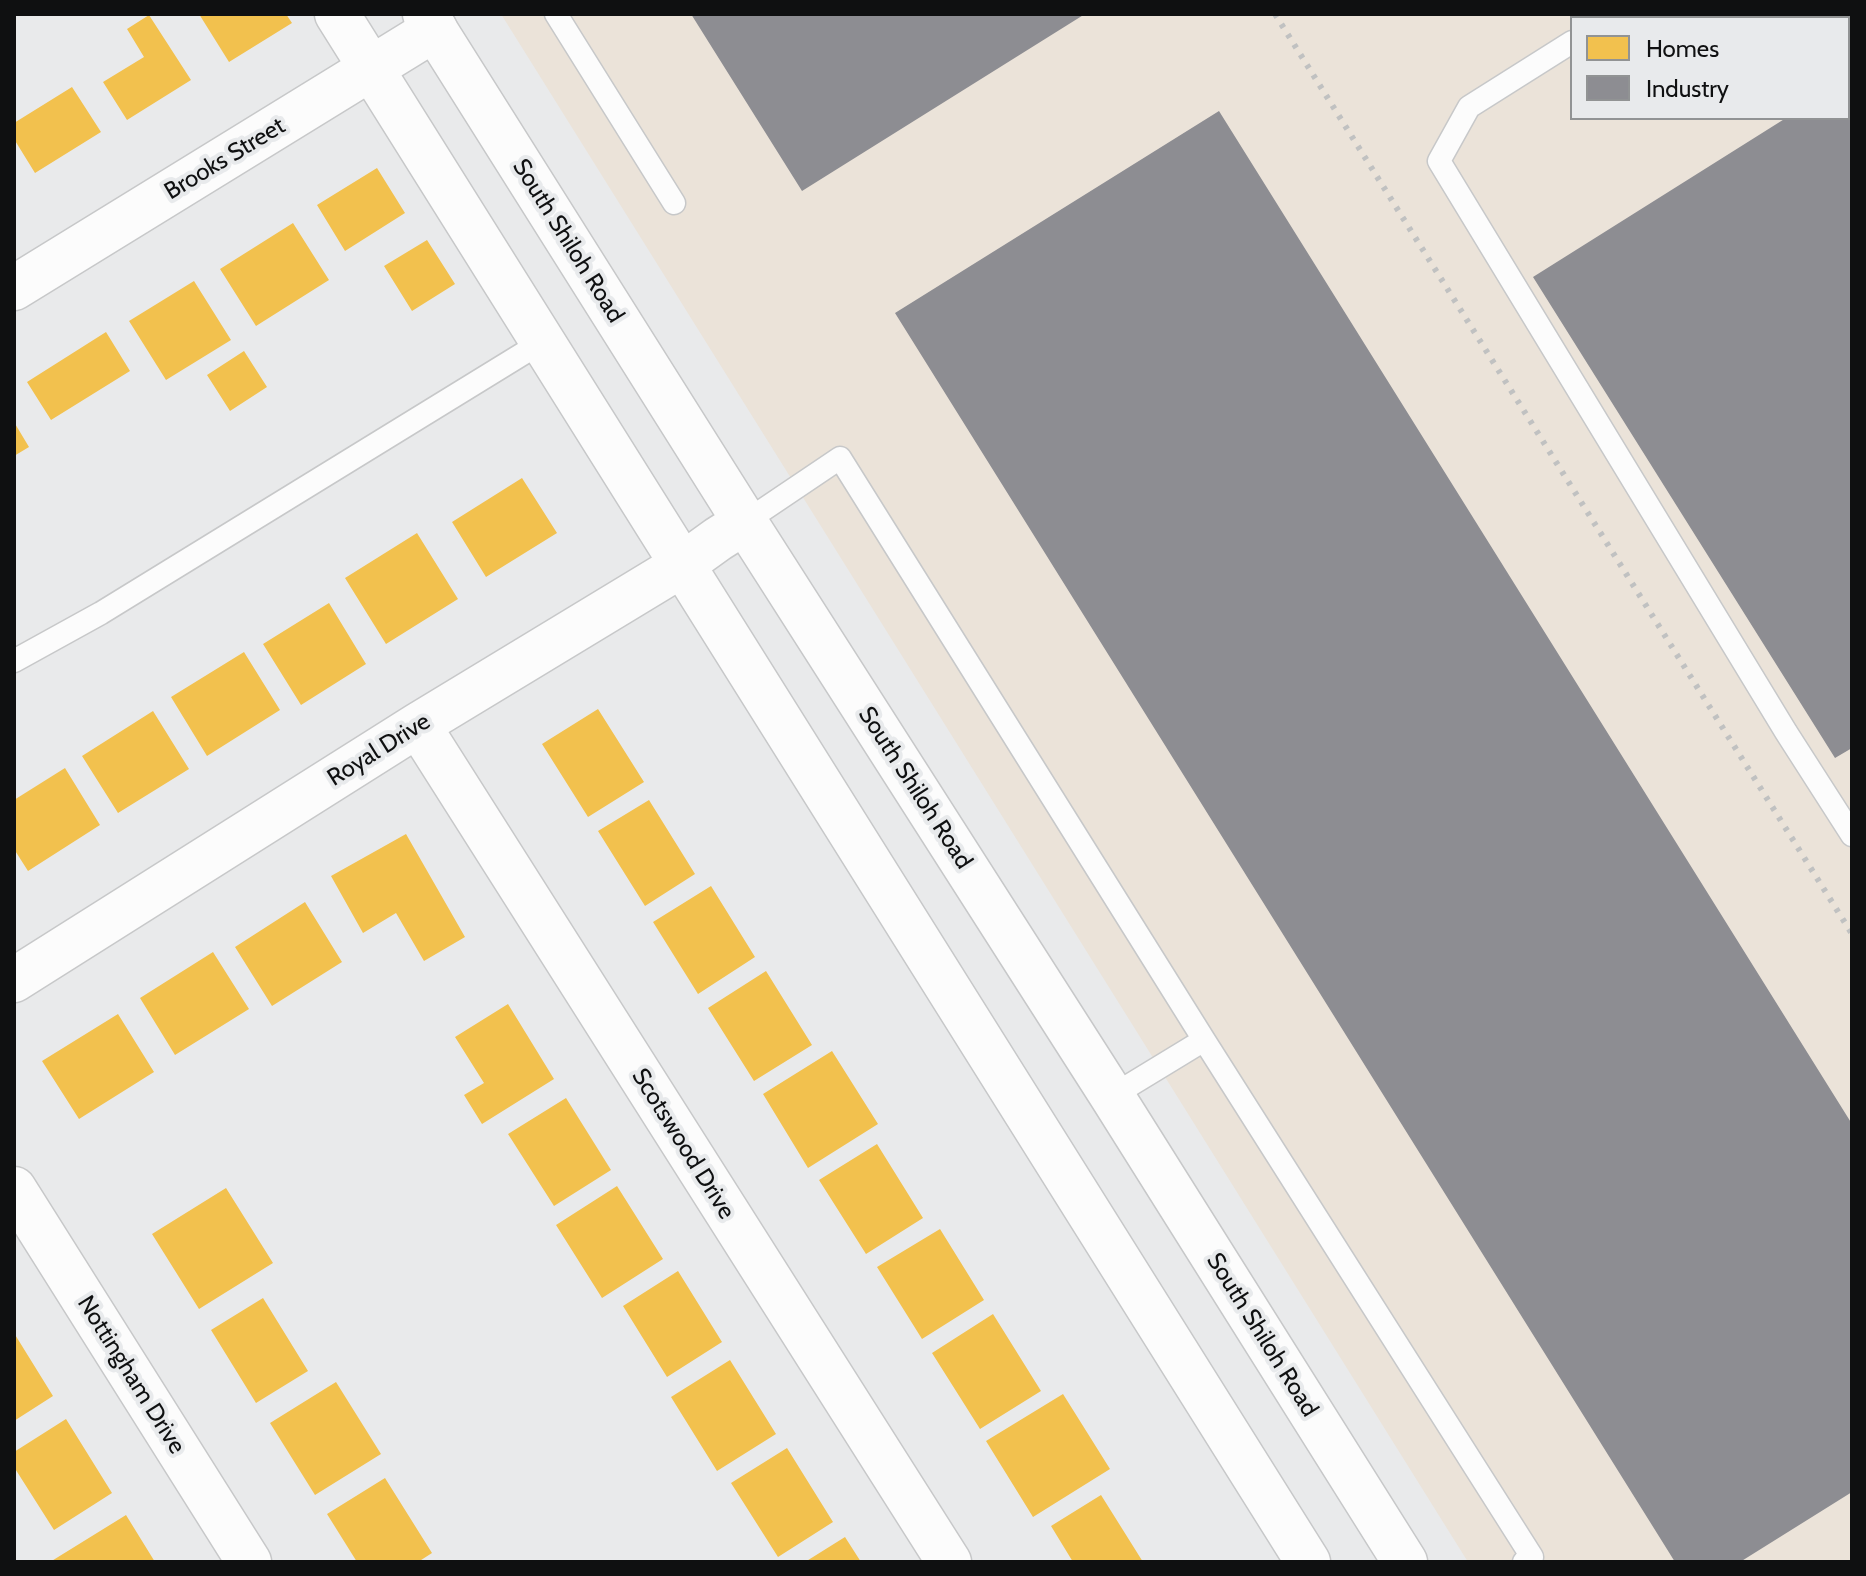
<!DOCTYPE html>
<html>
<head>
<meta charset="utf-8">
<style>
  body { margin:0 }
  #map { position:relative; width:1866px; height:1576px; overflow:hidden; background:#e9eaeb; font-family:Cabin,sans-serif }
  canvas { display:block }
  .frame { position:absolute; inset:0; border:16px solid #0f1011; pointer-events:none }
  .legend { position:absolute; left:1570px; top:16px; width:280px; height:104px; box-sizing:border-box; background:#e8eaec; border:2px solid #919394; margin:0; padding:10px 14px; list-style:none; font-size:24px; color:#0f1011 }
  .legend li { display:flex; align-items:center; gap:16px; height:40px }
  .legend b { width:40px; border:2px solid #919394 }
</style>
</head>
<body>
<div id="map">
<canvas width="1866" height="1576"></canvas>
<div class="frame"></div>
<ul class="legend">
<li><b style="height:22px;background:#f2c14e"></b>Homes</li>
<li><b style="height:22px;background:#8d8d92"></b>Industry</li>
</ul>
</div>
<script>
const ctx = document.querySelector('canvas').getContext('2d');
ctx.lineJoin = 'round';
function fillPath(path, color) {
  ctx.fillStyle = color;
  ctx.fill(path, 'evenodd');
}
function strokePath(path, color, width, dash) {
  ctx.strokeStyle = color;
  ctx.lineWidth = width;
  ctx.lineCap = dash ? 'butt' : 'round';
  ctx.setLineDash(dash || []);
  ctx.stroke(path);
}
function write(font, color, halo, rows, align = 'center') {
  ctx.font = font + ' Cabin,sans-serif';
  ctx.lineWidth = 8;
  ctx.setLineDash([]);
  ctx.textBaseline = 'middle';
  ctx.strokeStyle = halo;
  ctx.fillStyle = color;
  for (const [text, x, y, turn = 0] of rows) {
    ctx.save();
    ctx.translate(x, y);
    ctx.rotate((+turn || 0) * Math.PI / 180);
    ctx.textAlign = isNaN(turn) ? turn : align;
    if (halo) ctx.strokeText(text, 0, 0);
    ctx.fillText(text, 0, 0);
    ctx.restore();
  }
}
fillPath(new Path2D(`
  M501,14H1852V1562H1468ZM1572,18H1848V118H1572Z`), '#ebe3d9');
fillPath(new Path2D(`
  M199,14H286L292,23L229,62Z
  M149,15L191,80L127,120L103,82L144,57L127,29Z
  M72,87L101,132L35,173L14,139V123Z
  M377,168L405,213L345,251L317,205Z
  M293,223L329,280L256,326L220,269Z
  M427,240L455,284L412,311L384,266Z
  M194,281L231,340L166,380L129,321Z
  M106,332L130,371L51,420L27,382Z
  M244,351L267,387L230,411L207,375Z
  M14,422L29,447L14,456Z
  M522,478L557,533L486,577L452,522Z
  M417,533L458,599L386,644L345,578Z
  M329,603L366,664L301,705L263,644Z
  M244,652L280,710L207,756L171,697Z
  M598,709L644,782L588,817L542,744Z
  M153,711L189,769L118,813L82,756Z
  M65,768L100,825L28,871L14,849V800Z
  M649,800L695,874L645,906L598,831Z
  M406,834L465,937L424,961L396,913L363,933L331,876Z
  M711,886L755,957L698,994L653,922Z
  M305,902L342,962L272,1006L235,947Z
  M213,952L249,1009L175,1055L140,998Z
  M766,971L812,1045L754,1081L708,1008Z
  M508,1004L554,1079L482,1124L464,1095L484,1083L455,1037Z
  M118,1014L154,1072L79,1119L42,1061Z
  M832,1051L878,1124L808,1168L763,1094Z
  M566,1098L611,1170L554,1206L508,1134Z
  M877,1144L923,1218L866,1254L819,1180Z
  M617,1186L663,1259L602,1298L556,1225Z
  M226,1188L273,1263L199,1309L152,1234Z
  M940,1229L984,1300L922,1339L877,1267Z
  M678,1271L722,1342L667,1377L623,1306Z
  M263,1298L308,1371L256,1403L211,1330Z
  M993,1314L1041,1391L980,1429L932,1353Z
  M14,1333L53,1396L14,1421Z
  M730,1360L776,1434L717,1471L671,1397Z
  M336,1382L381,1454L315,1495L270,1423Z
  M1063,1394L1110,1469L1033,1517L986,1441Z
  M66,1419L112,1493L54,1530L14,1467V1452Z
  M787,1448L833,1522L778,1557L731,1483Z
  M385,1478L432,1553L418,1562H357L327,1514Z
  M1101,1495L1143,1562H1073L1051,1526Z
  M126,1515L155,1562H50Z
  M845,1537L861,1562H805Z`), '#f2c14e');
fillPath(new Path2D(`
  M691,14H1085L802,191Z
  M1852,76V748L1835,758L1533,277L1786,118H1848V79Z
  M1219,111L1852,1124V1492L1740,1562H1675L895,313Z`), '#8d8d92');
const service = new Path2D(`
  M556,14L674,203
  M1610,18L1617,14
  M1572,42L1469,107L1439,161L1786,732L1852,835
  M745,522L840,458L1204,1040L1532,1557L1524,1562
  M14,661L101,613L542,342
  M1112,1096L1204,1040`);
const minor = new Path2D(`
  M14,288L435,29
  M418,725L949,1562
  M14,980L418,725L682,565L718,539L745,522
  M14,1189L249,1562`);
const secondary = new Path2D(`
  M337,14L1308,1562
  M425,14L745,522L1112,1096L1405,1562`);
strokePath(service, '#c7c8c9', 25);
strokePath(minor, '#c7c8c9', 47);
strokePath(secondary, '#c7c8c9', 47);
strokePath(service, '#fcfcfc', 22);
strokePath(minor, '#fcfcfc', 44);
strokePath(secondary, '#fcfcfc', 44);
strokePath(new Path2D(`
  M1275,14L1852,934`), '#c0c1c1', 6, [4, 8]);
write('24px', '#0f1011', '#e8eaec', [
  ["Brooks Street",225,159,-31],
  ["South Shiloh Road",568,241,58],
  ["Royal Drive",379,750,-32],
  ["South Shiloh Road",915,788,57],
  ["Scotswood Drive",683,1144,58],
  ["South Shiloh Road",1262,1335,58],
  ["Nottingham Drive",131,1375,58]
]);
</script>
</body>
</html>
